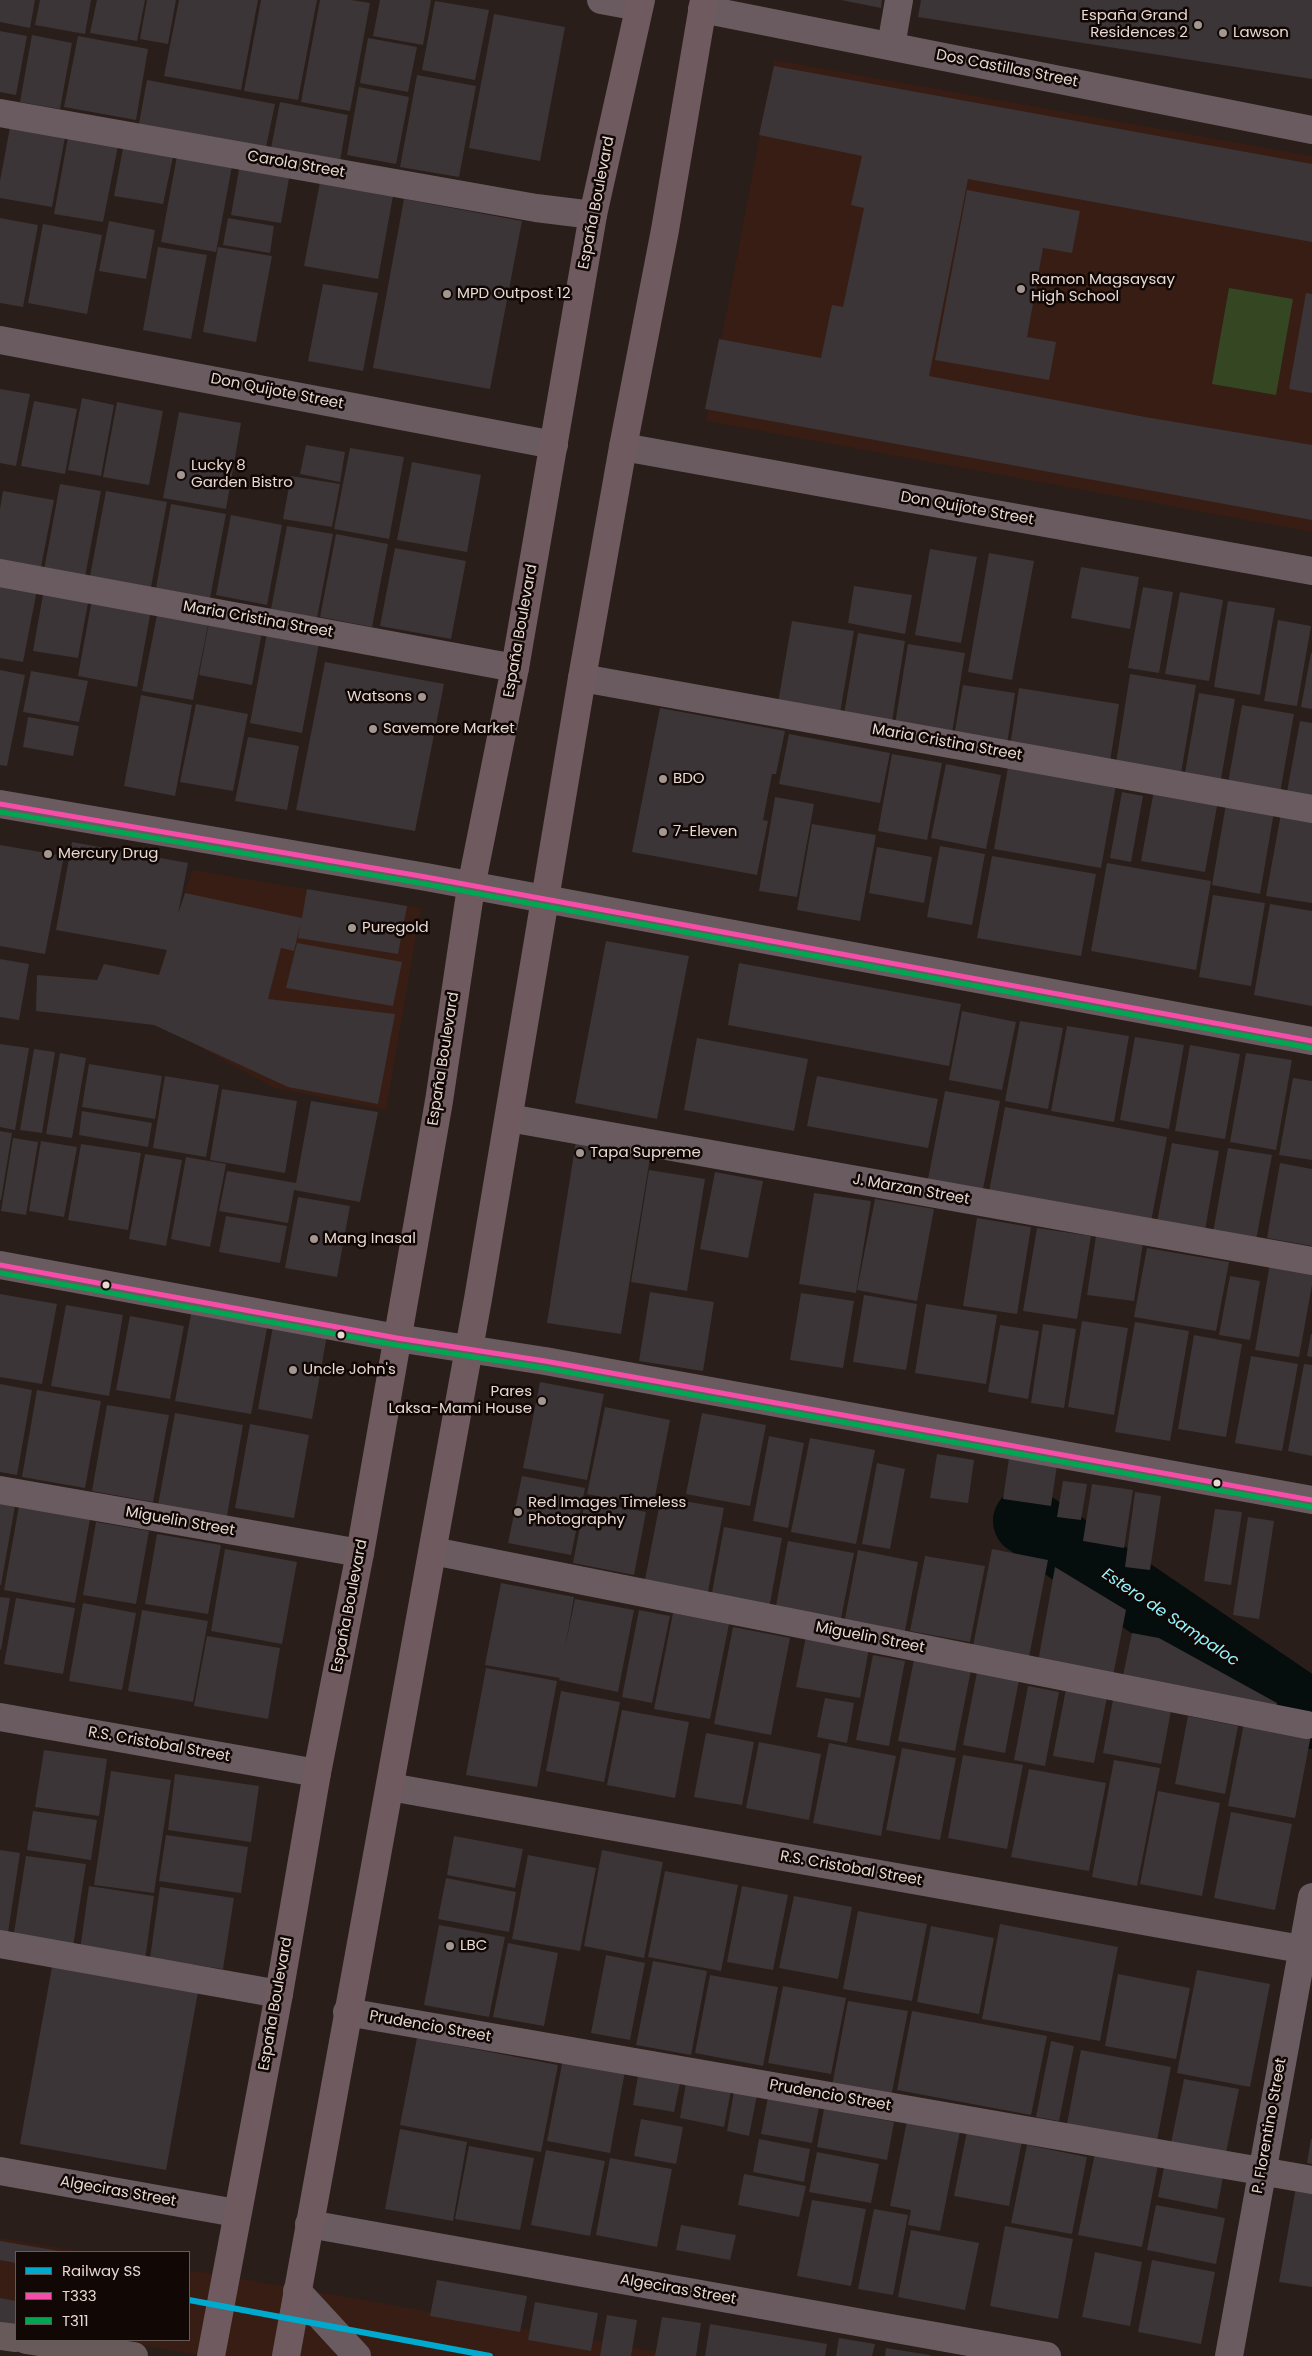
<!DOCTYPE html>
<html>
<head>
<meta charset="utf-8">
<style>
  body { margin:0 }
  #map { position:relative; width:1312px; height:2356px; overflow:hidden; background:#291e19; font-family:Poppins,sans-serif }
  canvas { display:block }
  .legend { position:absolute; left:15px; top:2251px; width:175px; height:90px; box-sizing:border-box; background:#110805; border:1px solid #675b57; margin:0; padding:6px 9px; list-style:none; font-size:15px; color:#e7d8d2 }
  .legend li { display:flex; align-items:center; gap:10px; height:25px }
  .legend b { width:25px; border:1px solid #675b57 }
</style>
</head>
<body>
<div id="map">
<canvas width="1312" height="2356"></canvas>
<ul class="legend">
<li><b style="height:6px;background:#00a9ce"></b>Railway SS</li>
<li><b style="height:6px;background:#f54da8"></b>T333</li>
<li><b style="height:6px;background:#00a651"></b>T311</li>
</ul>
</div>
<script>
const ctx = document.querySelector('canvas').getContext('2d');
ctx.lineJoin = 'round';
function fillPath(path, color) {
  ctx.fillStyle = color;
  ctx.fill(path, 'evenodd');
}
function strokePath(path, color, width, dash) {
  ctx.strokeStyle = color;
  ctx.lineWidth = width;
  ctx.lineCap = dash ? 'butt' : 'round';
  ctx.setLineDash(dash || []);
  ctx.stroke(path);
}
function write(font, color, halo, rows, align = 'center') {
  ctx.font = font + ' Poppins,sans-serif';
  ctx.lineWidth = 5;
  ctx.setLineDash([]);
  ctx.textBaseline = 'middle';
  ctx.strokeStyle = halo;
  ctx.fillStyle = color;
  for (const [text, x, y, turn = 0] of rows) {
    ctx.save();
    ctx.translate(x, y);
    ctx.rotate((+turn || 0) * Math.PI / 180);
    ctx.textAlign = isNaN(turn) ? turn : align;
    if (halo) ctx.strokeText(text, 0, 0);
    ctx.fillText(text, 0, 0);
    ctx.restore();
  }
}
fillPath(new Path2D(`
  M774,60L1312,156V532L706,421Z
  M192,870L421,908L386,1110L274,1088L160,1025L36,1011L41,975L97,980L104,964L159,974Z
  M0,2238L84,2252H16V2323L0,2320Z
  M189,2270L364,2300L681,2356H205L112,2340H189Z`), '#371d14');
fillPath(new Path2D(`
  M1229,288L1293,299L1276,395L1212,384Z`), '#354722');
strokePath(new Path2D(`
  M1027,1521L1312,1715`), '#060d0d', 68);
fillPath(new Path2D(`
  M0,0H35L30,28L0,22Z
  M40,0H91L85,34L35,25Z
  M97,0H145L137,41L90,33Z
  M147,0H176L168,44L140,39Z
  M179,0H258L241,90L164,76Z
  M261,0H317L298,100L244,91Z
  M320,0H351L370,3L350,111L301,102Z
  M380,0H431L423,45L373,36Z
  M841,0H882L881,8Z
  M921,0H1312V79L918,17Z
  M435,1L489,10L475,80L422,70Z
  M494,14L565,27L540,161L469,148Z
  M0,31L27,36L16,95L0,92Z
  M32,35L72,43L60,109L20,102Z
  M78,36L148,49L136,120L64,107Z
  M368,38L417,47L408,92L360,83Z
  M774,66L1312,164V242L968,179L929,376L1145,417L1312,445V520L705,409L719,339L821,358L832,305L843,307L864,208L851,205L862,156L759,135Z
  M417,75L476,86L459,177L400,167Z
  M147,80L275,104L265,152L138,129Z
  M359,87L409,97L396,164L347,155Z
  M280,102L348,115L340,161L271,148Z
  M11,122L66,132L52,207L0,198V181Z
  M68,137L118,146L103,222L54,214Z
  M123,148L173,157L163,204L114,196Z
  M177,156L232,166L216,252L161,242Z
  M240,164L290,173L281,223L231,215Z
  M320,182L393,196L378,279L304,266Z
  M967,190L1080,211L1072,253L1043,248L1027,337L1056,342L1049,380L935,360Z
  M404,199L522,221L490,389L373,368Z
  M0,218L38,225L23,307L0,303Z
  M228,218L274,226L270,253L223,245Z
  M109,221L155,230L146,279L99,271Z
  M43,224L102,235L87,314L28,303Z
  M158,247L207,255L191,339L143,330Z
  M218,247L272,256L256,342L203,332Z
  M323,284L378,293L363,371L308,361Z
  M1306,293L1312,294V393L1289,389Z
  M0,389L30,394L16,466L0,463Z
  M82,398L114,405L101,476L68,470Z
  M34,401L77,409L65,474L21,466Z
  M117,402L163,411L149,485L103,477Z
  M179,412L241,423L226,509L163,498Z
  M306,445L345,452L340,482L300,474Z
  M350,448L404,457L389,539L334,529Z
  M412,462L481,475L467,552L397,540Z
  M291,476L340,484L332,527L283,519Z
  M60,484L101,491L85,577L44,570Z
  M3,491L54,500L41,567L0,560V509Z
  M106,491L167,502L151,587L90,576Z
  M171,504L226,514L210,598L156,588Z
  M231,515L282,525L267,605L216,595Z
  M287,526L333,534L317,618L271,609Z
  M336,534L388,544L372,627L320,617Z
  M395,548L466,561L451,639L380,626Z
  M930,549L977,557L961,643L915,635Z
  M989,553L1034,561L1012,680L968,672Z
  M1081,567L1139,577L1130,629L1071,618Z
  M0,582L37,590L23,662L0,658Z
  M854,586L912,595L905,634L848,623Z
  M1143,587L1173,592L1159,673L1128,668Z
  M44,589L89,597L78,658L33,651Z
  M1180,592L1223,600L1209,681L1165,674Z
  M92,599L151,610L137,687L78,676Z
  M1228,601L1275,608L1260,695L1214,687Z
  M158,610L209,620L193,700L142,691Z
  M210,617L263,627L252,685L199,675Z
  M1278,620L1311,626L1297,706L1264,701Z
  M792,621L854,631L840,713L778,703Z
  M268,628L320,638L302,733L250,723Z
  M858,633L905,641L892,721L844,714Z
  M908,644L965,653L952,733L895,724Z
  M1311,653H1312V709L1301,707Z
  M325,662L444,684L415,831L296,810Z
  M0,670L25,675L7,766L0,765Z
  M31,671L88,681L79,722L23,712Z
  M1130,674L1196,685L1181,773L1116,763Z
  M963,685L1015,693L1007,744L954,736Z
  M1019,688L1119,704L1110,762L1010,746Z
  M1199,693L1235,699L1221,779L1185,773Z
  M141,695L192,705L175,796L124,786Z
  M196,704L248,714L233,791L180,782Z
  M1242,705L1294,714L1280,793L1228,783Z
  M660,708L785,731L776,774H772L763,820L768,821L757,875L632,852Z
  M28,717L79,726L73,756L23,747Z
  M1300,721L1312,723V796L1287,792Z
  M789,734L890,753L880,803L779,784Z
  M248,737L299,746L287,810L235,801Z
  M892,754L942,763L927,840L878,831Z
  M946,764L1001,775L986,849L931,838Z
  M1008,767L1116,785L1101,868L994,849Z
  M1154,790L1218,801L1205,872L1141,861Z
  M1122,792L1143,796L1131,862L1110,858Z
  M775,797L814,804L797,897L759,891Z
  M1226,804L1274,812L1260,894L1212,885Z
  M1281,813L1312,818V903L1266,896Z
  M812,824L876,835L860,921L797,910Z
  M72,842L188,863L178,914L185,893L302,918L307,889L407,906L398,954L298,938L300,925L294,951L281,948L268,999L395,1014L378,1104L288,1087L154,1025L36,1011L37,975L97,980L104,964L159,975L167,950L56,930Z
  M0,845L64,856L45,954L0,946Z
  M940,846L985,854L972,925L927,917Z
  M877,847L932,857L924,903L869,893Z
  M992,856L1096,874L1081,956L977,938Z
  M1107,863L1211,881L1196,970L1091,951Z
  M1213,895L1265,903L1251,986L1199,977Z
  M1270,904L1312,911V1006L1254,995Z
  M606,941L689,956L657,1119L575,1103Z
  M297,943L402,962L393,1006L286,988Z
  M0,959L29,964L19,1020L0,1017Z
  M739,963L961,1004L949,1066L728,1025Z
  M962,1011L1016,1022L1002,1090L949,1080Z
  M1020,1021L1063,1028L1048,1109L1005,1101Z
  M1067,1026L1129,1036L1114,1122L1051,1111Z
  M1135,1037L1184,1045L1169,1129L1120,1120Z
  M697,1038L808,1059L794,1131L684,1110Z
  M0,1044L29,1048L15,1130L0,1127Z
  M1190,1045L1240,1054L1225,1139L1175,1131Z
  M34,1049L55,1052L42,1133L20,1130Z
  M60,1053L86,1058L72,1138L46,1134Z
  M1246,1053L1292,1060L1276,1150L1230,1142Z
  M89,1064L162,1076L155,1119L82,1107Z
  M165,1076L219,1085L206,1157L153,1148Z
  M817,1076L938,1099L928,1148L807,1126Z
  M1293,1078L1312,1081V1160L1279,1155Z
  M222,1089L297,1101L285,1173L210,1160Z
  M945,1091L1000,1101L983,1189L928,1179Z
  M311,1101L378,1112L360,1202L294,1190L288,1223L219,1211L227,1171L296,1183Z
  M1005,1107L1167,1137L1151,1222L989,1192Z
  M82,1111L152,1123L148,1147L79,1135Z
  M0,1131L12,1133L1,1200H0Z
  M13,1138L38,1142L26,1215L1,1211Z
  M41,1141L77,1147L64,1217L29,1211Z
  M576,1141L651,1152L621,1334L547,1323Z
  M1172,1143L1219,1151L1205,1230L1157,1222Z
  M81,1144L141,1153L128,1230L68,1220Z
  M1228,1148L1272,1155L1256,1240L1213,1233Z
  M145,1154L182,1160L166,1246L129,1239Z
  M186,1157L226,1164L210,1247L171,1239Z
  M1280,1163L1312,1169V1246L1267,1238Z
  M649,1170L705,1179L687,1291L631,1282Z
  M715,1172L763,1181L748,1258L700,1249Z
  M814,1193L871,1201L856,1293L799,1284Z
  M298,1197L350,1206L337,1277L285,1268Z
  M875,1199L934,1209L917,1301L857,1290Z
  M226,1216L287,1226L280,1263L219,1252Z
  M977,1218L1031,1227L1017,1314L963,1306Z
  M1037,1228L1091,1236L1077,1319L1023,1311Z
  M1096,1236L1143,1243L1134,1301L1087,1295Z
  M1147,1248L1229,1262L1216,1331L1134,1317Z
  M1271,1258L1312,1265V1285L1299,1357L1255,1350Z
  M1230,1276L1260,1281L1250,1340L1219,1335Z
  M650,1292L714,1302L703,1371L639,1361Z
  M801,1293L854,1301L843,1368L790,1360Z
  M0,1294L57,1304L42,1384L0,1377Z
  M864,1295L917,1304L906,1370L853,1362Z
  M926,1304L997,1315L986,1384L915,1373Z
  M66,1305L123,1315L109,1396L51,1386Z
  M191,1314L267,1328L251,1414L175,1401Z
  M130,1316L184,1326L170,1399L116,1390Z
  M1082,1321L1128,1328L1114,1415L1068,1407Z
  M1135,1322L1189,1331L1170,1441L1115,1432Z
  M1043,1324L1076,1329L1064,1408L1031,1403Z
  M1000,1325L1039,1331L1028,1399L988,1392Z
  M273,1326L327,1335L312,1419L258,1409Z
  M1311,1334H1312V1357L1307,1356Z
  M1194,1335L1242,1344L1226,1437L1178,1429Z
  M1251,1356L1298,1364L1282,1451L1235,1443Z
  M1304,1364L1312,1365V1456L1288,1451Z
  M540,1382L604,1394L587,1480L523,1468Z
  M0,1384L32,1390L17,1475L0,1472Z
  M37,1390L101,1401L85,1488L22,1477Z
  M107,1405L169,1415L153,1502L92,1491Z
  M605,1407L670,1420L653,1507L587,1494Z
  M175,1413L243,1425L227,1516L158,1505Z
  M702,1413L766,1425L750,1506L686,1494Z
  M250,1424L309,1435L294,1518L235,1508Z
  M769,1436L804,1443L788,1528L753,1521Z
  M810,1438L875,1450L856,1544L791,1532Z
  M937,1454L974,1460L968,1503L930,1498Z
  M1009,1458L1057,1465L1051,1506L1003,1499Z
  M877,1463L905,1469L890,1549L862,1544Z
  M522,1476L585,1488L571,1555L508,1543Z
  M1063,1481L1087,1484L1081,1520L1057,1517Z
  M1092,1484L1133,1490L1124,1548L1083,1541Z
  M1135,1492L1161,1496L1150,1570L1125,1567Z
  M661,1497L724,1508L706,1602L643,1590Z
  M585,1501L646,1512L634,1575L573,1563Z
  M0,1503L15,1506L1,1585H0Z
  M19,1506L90,1519L75,1603L4,1590Z
  M1215,1509L1242,1512L1231,1585L1204,1581Z
  M1248,1517L1274,1521L1259,1619L1233,1615Z
  M96,1522L149,1531L136,1604L83,1595Z
  M724,1527L782,1538L769,1609L711,1598Z
  M157,1534L221,1545L208,1614L145,1604Z
  M788,1541L854,1553L840,1623L775,1611Z
  M225,1549L297,1562L282,1644L211,1631Z
  M992,1549L1048,1560L1029,1657L973,1646Z
  M858,1550L918,1562L904,1636L844,1624Z
  M925,1556L985,1566L970,1642L910,1631Z
  M1055,1567L1126,1610L1113,1676L1038,1662Z
  M501,1583L574,1597L565,1648L575,1599L634,1610L618,1692L559,1680L560,1678L485,1665Z
  M0,1597L10,1598L1,1650L0,1649Z
  M16,1598L75,1608L63,1674L4,1664Z
  M83,1603L136,1613L122,1690L69,1681Z
  M142,1610L208,1621L193,1702L128,1691Z
  M639,1610L670,1616L652,1703L622,1697Z
  M673,1613L729,1624L710,1719L654,1709Z
  M733,1627L790,1638L771,1735L714,1724Z
  M1132,1633L1159,1638L1277,1703L1274,1713L1121,1685Z
  M207,1636L280,1648L268,1719L194,1706Z
  M806,1636L869,1648L860,1698L796,1687Z
  M873,1655L905,1661L889,1746L856,1740Z
  M914,1659L971,1670L955,1751L898,1741Z
  M486,1668L557,1681L537,1787L466,1775Z
  M977,1672L1019,1680L1005,1753L963,1745Z
  M1028,1686L1059,1692L1045,1766L1014,1760Z
  M1066,1689L1107,1697L1094,1763L1053,1756Z
  M1115,1689L1173,1700L1161,1764L1103,1753Z
  M561,1691L620,1702L604,1782L546,1771Z
  M825,1698L854,1703L847,1743L817,1737Z
  M622,1710L689,1722L675,1798L607,1785Z
  M1188,1716L1238,1726L1225,1794L1175,1784Z
  M1244,1723L1311,1735L1295,1818L1228,1806Z
  M706,1733L754,1742L742,1805L694,1797Z
  M759,1742L821,1754L809,1820L746,1808Z
  M829,1743L896,1756L881,1836L813,1823Z
  M902,1748L956,1758L940,1840L886,1830Z
  M44,1750L107,1759L99,1816L35,1807Z
  M963,1755L1023,1765L1007,1849L948,1838Z
  M1114,1760L1160,1768L1137,1886L1092,1877Z
  M1029,1769L1106,1783L1089,1871L1011,1857Z
  M111,1771L171,1780L154,1893L94,1885Z
  M175,1774L259,1786L251,1842L168,1830Z
  M1158,1791L1220,1803L1202,1896L1140,1884Z
  M33,1811L97,1820L91,1860L27,1850Z
  M1231,1812L1292,1824L1275,1910L1214,1898Z
  M166,1835L248,1847L241,1893L159,1881Z
  M454,1836L523,1849L515,1888L447,1875Z
  M0,1850L20,1853L8,1933L0,1932Z
  M602,1850L663,1862L644,1958L584,1946Z
  M528,1855L596,1868L580,1951L512,1939Z
  M26,1856L86,1864L73,1947L13,1939Z
  M665,1871L738,1885L721,1971L648,1957Z
  M446,1878L516,1892L509,1932L438,1919Z
  M89,1886L154,1896L145,1960L80,1950Z
  M742,1886L788,1895L773,1970L727,1962Z
  M160,1887L234,1898L223,1969L150,1958Z
  M794,1896L852,1907L838,1979L779,1968Z
  M858,1911L927,1924L912,2001L843,1989Z
  M1000,1924L1118,1947L1100,2041L982,2019Z
  M439,1925L505,1937L489,2017L424,2005Z
  M931,1926L994,1938L979,2014L917,2002Z
  M508,1943L558,1953L544,2026L493,2017Z
  M606,1955L645,1963L630,2040L591,2033Z
  M653,1961L707,1971L691,2055L636,2045Z
  M52,1967L198,1992L166,2170L20,2144Z
  M1197,1970L1270,1984L1250,2087L1177,2073Z
  M1118,1974L1190,1988L1176,2059L1105,2046Z
  M710,1975L778,1987L763,2066L695,2053Z
  M783,1986L846,1998L831,2074L768,2063Z
  M848,2001L908,2011L890,2102L831,2091Z
  M912,2011L1047,2036L1031,2115L897,2090Z
  M417,2038L558,2065L541,2152L400,2125Z
  M1051,2041L1074,2046L1059,2121L1036,2117Z
  M1081,2050L1171,2067L1157,2141L1067,2124Z
  M563,2059L625,2071L610,2153L547,2141Z
  M639,2070L681,2078L674,2112L633,2105Z
  M687,2077L732,2085L724,2127L680,2118Z
  M1184,2079L1239,2089L1226,2153L1171,2143Z
  M735,2086L758,2090L749,2136L727,2131Z
  M769,2092L820,2102L812,2143L761,2134Z
  M824,2109L894,2122L887,2160L817,2147Z
  M641,2119L683,2127L676,2164L634,2156Z
  M907,2121L960,2131L940,2231L908,2225L911,2210L890,2206Z
  M400,2129L467,2142L453,2221L385,2209Z
  M967,2131L1022,2141L1009,2206L954,2196Z
  M759,2139L810,2149L804,2182L753,2172Z
  M1311,2139H1312V2164L1307,2163Z
  M1027,2145L1087,2157L1072,2234L1011,2223Z
  M469,2146L534,2158L520,2230L455,2219Z
  M546,2150L605,2161L590,2236L531,2225Z
  M817,2152L879,2164L871,2203L809,2192Z
  M1095,2153L1158,2165L1142,2247L1078,2235Z
  M610,2158L672,2169L657,2247L596,2235Z
  M1165,2162L1224,2172L1217,2209L1158,2197Z
  M744,2174L806,2186L799,2217L738,2205Z
  M1296,2187L1312,2190V2287L1279,2282Z
  M812,2200L866,2209L851,2286L797,2276Z
  M1156,2205L1225,2218L1216,2264L1147,2250Z
  M874,2209L908,2215L893,2295L858,2289Z
  M681,2225L736,2235L730,2260L676,2250Z
  M1005,2226L1073,2239L1058,2319L990,2306Z
  M911,2230L979,2243L965,2310L898,2297Z
  M0,2241L59,2251V2252H16V2263L0,2260Z
  M1095,2252L1142,2262L1130,2326L1082,2317Z
  M1152,2260L1215,2272L1201,2344L1138,2332Z
  M437,2280L527,2296L520,2332L430,2316Z
  M0,2298L16,2301V2325L0,2322Z
  M535,2302L598,2313L591,2351L528,2340Z
  M607,2315L637,2320L631,2356H600Z
  M662,2317L701,2323L696,2356H655Z
  M710,2324L827,2344L825,2356H705Z
  M839,2338L875,2344L872,2356H836Z
  M886,2348L930,2355V2356H885Z`), '#3b3537');
strokePath(new Path2D(`
  M601,0L639,7
  M702,9L1312,130
  M891,46L899,0
  M0,113L536,208L593,215
  M0,340L554,445
  M623,447L1312,571
  M0,573L515,668
  M582,678L1312,809
  M0,804L426,877L1312,1041
  M509,1118L1312,1261
  M0,1265L397,1338L545,1361L1312,1500
  M0,1490L360,1553
  M433,1551L1307,1725
  M0,1717L317,1773
  M390,1787L1312,1951
  M0,1944L279,1994
  M347,2012L1312,2180
  M0,2171L236,2213
  M309,2224L1047,2356
  M297,2291L357,2356
  M1229,2356L1312,1897`), '#6a5b60', 28);
strokePath(new Path2D(`
  M211,2356L279,1994L317,1773L360,1553L439,1101L471,887L515,668L593,215L641,0
  M286,2356L478,1299L582,678L623,447L665,230L704,0`), '#6e5a5f', 28);
strokePath(new Path2D(`
  M0,2336L16,2338
  M26,2340L134,2356`), '#68595a', 28);
strokePath(new Path2D(`
  M0,804L426,877L1312,1041
  M0,1265L397,1338L545,1361L1312,1500`), '#f54da8', 5);
strokePath(new Path2D(`
  M0,812L425,884L1311,1048
  M0,1273L396,1345L544,1368L1311,1507`), '#00a651', 5);
strokePath(new Path2D(`
  M189,2300L490,2356`), '#00a9ce', 6);
for (const [x, y, r, color] of [
  [1198,25,5,"#a49791"],
  [1223,33,5,"#a49791"],
  [1021,289,5,"#a49791"],
  [447,294,5,"#a49791"],
  [181,475,5,"#a49791"],
  [422,697,5,"#a49791"],
  [373,729,5,"#a49791"],
  [663,779,5,"#a49791"],
  [663,832,5,"#a49791"],
  [48,854,5,"#a49791"],
  [352,928,5,"#a49791"],
  [580,1153,5,"#a49791"],
  [314,1239,5,"#a49791"],
  [106,1285,4.5,"#e7d8d2"],
  [341,1335,4.5,"#e7d8d2"],
  [293,1370,5,"#a49791"],
  [542,1401,5,"#a49791"],
  [1217,1483,4.5,"#e7d8d2"],
  [518,1512,5,"#a49791"],
  [450,1946,5,"#a49791"]
]) {
  const dot = new Path2D();
  dot.arc(x, y, r, 0, 2 * Math.PI);
  ctx.fillStyle = color;
  ctx.fill(dot);
  strokePath(dot, '#110805', 2);
}
write('15px', '#e7d8d2', '#110805', [
  ["España Grand",1188,16,"right"],
  ["Residences 2",1188,33,"right"],
  ["Lawson",1233,33],
  ["Ramon Magsaysay",1031,280],
  ["High School",1031,297],
  ["MPD Outpost 12",457,294],
  ["Lucky 8",191,466],
  ["Garden Bistro",191,483],
  ["Watsons",412,697,"right"],
  ["Savemore Market",383,729],
  ["BDO",673,779],
  ["7-Eleven",673,832],
  ["Mercury Drug",58,854],
  ["Puregold",362,928],
  ["Tapa Supreme",590,1153],
  ["Mang Inasal",324,1239],
  ["Uncle John's",303,1370],
  ["Pares",532,1392,"right"],
  ["Laksa-Mami House",532,1409,"right"],
  ["Red Images Timeless",528,1503],
  ["Photography",528,1520],
  ["LBC",460,1946]
], 'left');
write('15px', '#e7d8d2', '#110805', [
  ["Dos Castillas Street",1007,69,11],
  ["Carola Street",296,165,10],
  ["España Boulevard",597,203,-79],
  ["Don Quijote Street",277,392,11],
  ["Don Quijote Street",967,509,10],
  ["Maria Cristina Street",258,620,10],
  ["España Boulevard",521,631,-80],
  ["Maria Cristina Street",947,743,10],
  ["España Boulevard",444,1059,-81],
  ["J. Marzan Street",911,1190,10],
  ["Miguelin Street",180,1522,10],
  ["España Boulevard",350,1606,-79],
  ["Miguelin Street",870,1638,11],
  ["R.S. Cristobal Street",159,1745,10],
  ["R.S. Cristobal Street",851,1869,10],
  ["España Boulevard",276,2004,-80],
  ["Prudencio Street",430,2027,10],
  ["Prudencio Street",830,2096,10],
  ["P. Florentino Street",1270,2126,-80],
  ["Algeciras Street",118,2192,10],
  ["Algeciras Street",678,2290,10]
]);
write('italic 16px', '#94f5ff', '#110805', [
  ["Estero de Sampaloc",1170,1618,34]
]);
</script>
</body>
</html>
